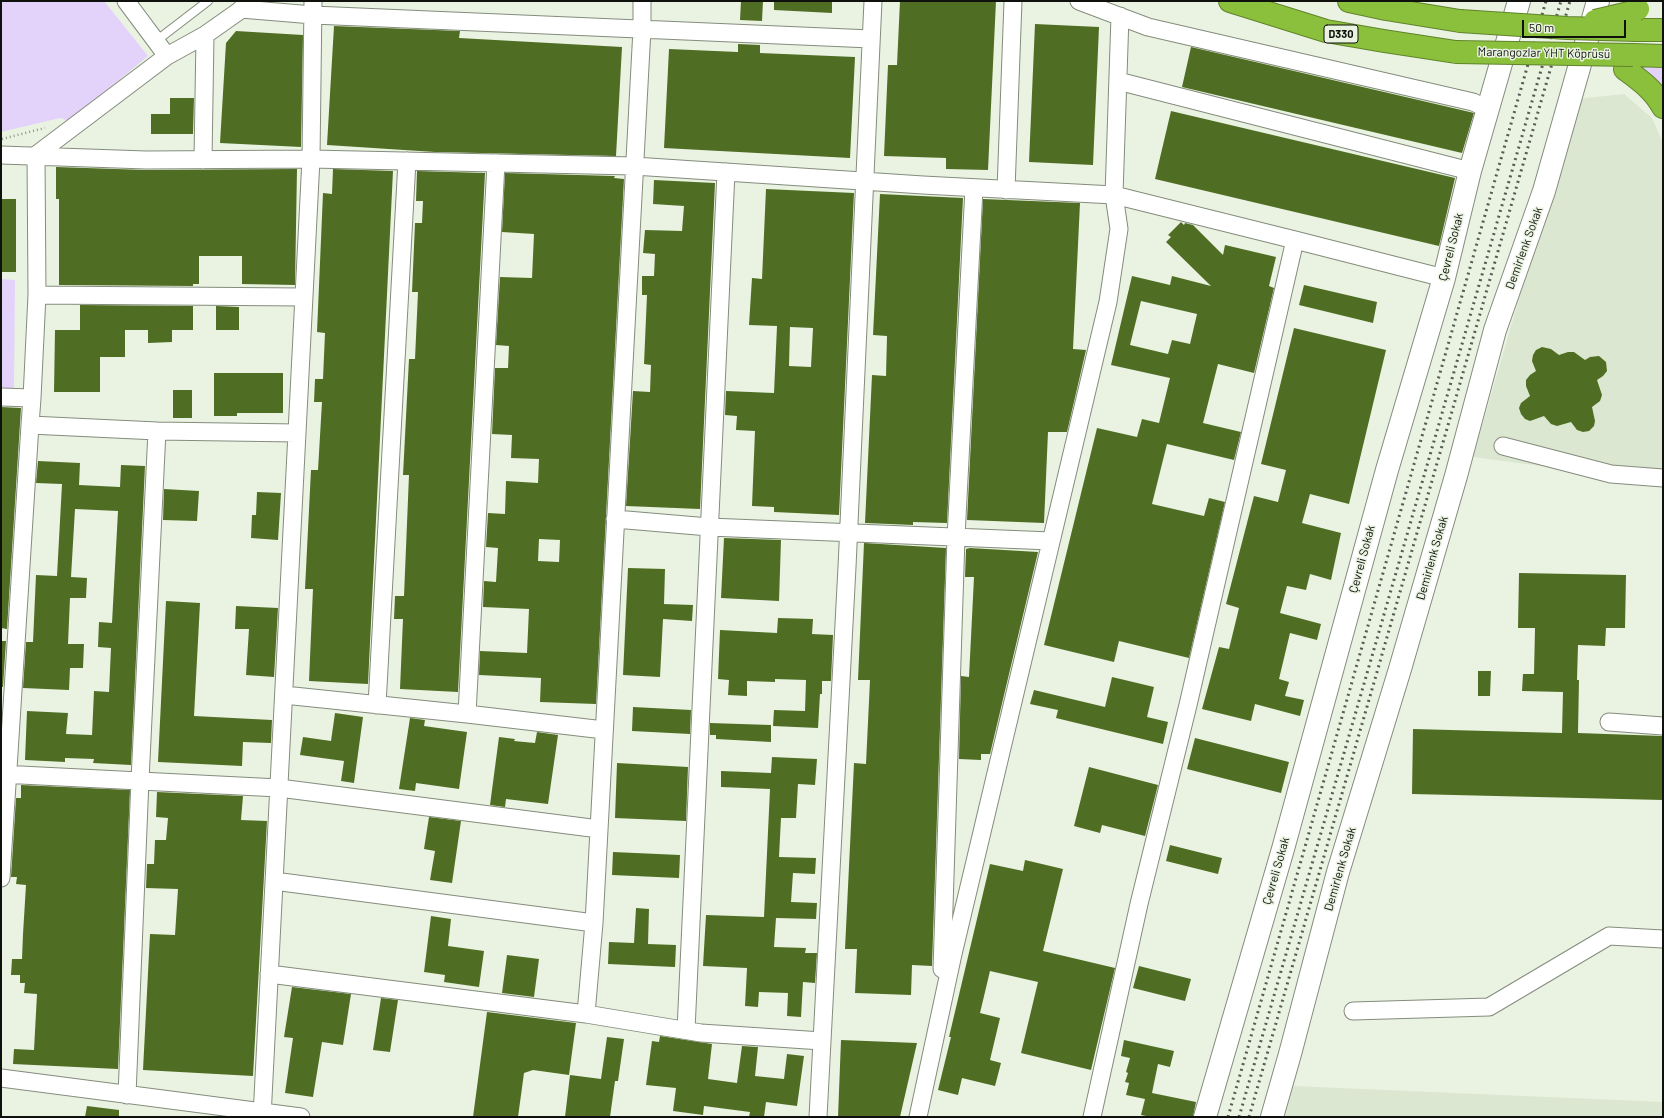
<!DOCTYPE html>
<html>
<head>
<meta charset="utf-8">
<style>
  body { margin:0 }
  #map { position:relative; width:1664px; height:1118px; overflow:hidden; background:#eaf3e2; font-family:Barlow,sans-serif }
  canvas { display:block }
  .frame { position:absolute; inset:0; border:2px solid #0f110c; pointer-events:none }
  .scale { position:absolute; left:1522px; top:20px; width:104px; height:18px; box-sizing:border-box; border:2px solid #0f110c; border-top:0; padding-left:5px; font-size:12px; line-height:14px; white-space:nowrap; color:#0f110c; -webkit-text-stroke:3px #eaf3e2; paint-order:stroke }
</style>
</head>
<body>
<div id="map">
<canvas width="1664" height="1118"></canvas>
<div class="frame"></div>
<div class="scale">50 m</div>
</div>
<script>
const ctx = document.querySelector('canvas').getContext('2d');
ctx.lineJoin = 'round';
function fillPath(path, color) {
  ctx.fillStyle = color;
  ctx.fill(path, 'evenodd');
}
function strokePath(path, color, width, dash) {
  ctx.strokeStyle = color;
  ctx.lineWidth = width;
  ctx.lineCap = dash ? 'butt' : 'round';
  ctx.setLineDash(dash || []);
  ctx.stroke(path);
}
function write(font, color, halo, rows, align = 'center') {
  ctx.font = font + ' Barlow,sans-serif';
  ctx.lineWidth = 3;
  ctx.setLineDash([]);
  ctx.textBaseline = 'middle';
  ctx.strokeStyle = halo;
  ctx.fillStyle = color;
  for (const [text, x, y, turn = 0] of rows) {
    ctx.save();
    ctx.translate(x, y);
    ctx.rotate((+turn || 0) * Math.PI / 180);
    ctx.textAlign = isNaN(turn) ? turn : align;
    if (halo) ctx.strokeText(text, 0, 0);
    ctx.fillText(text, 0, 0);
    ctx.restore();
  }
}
fillPath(new Path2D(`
  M1624,94L1652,118L1663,143V482L1473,457L1577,99Z
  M1293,1086L1663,1102V1117H1285Z`), '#dbe7d0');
fillPath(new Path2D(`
  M1,1H104L148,56L69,121L60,118L1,132Z
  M1663,66V90L1636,67Z
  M1,279L15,280L14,389H1Z`), '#e3d3fa');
fillPath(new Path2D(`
  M741,1H763L762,21L740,20Z
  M774,1H832V13L774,10Z
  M900,1H996L988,170L946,169V158L884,156L888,65H897Z
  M1035,24L1099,27L1093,165L1029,162Z
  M334,26L460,31L459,38L622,47L616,156L435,152L327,145Z
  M236,31L303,35L301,147L220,143L226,43Z
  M738,44L760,45V53L855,57L850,158L664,148L669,49L738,52Z
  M1191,47L1470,112L1474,113L1462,153L1182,87Z
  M170,98H194L193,134H151V114H170Z
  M1171,111L1455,178L1439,246L1155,179Z
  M56,167L146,170L297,169L295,285L242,284V256H199V284H193V286L59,285V199H56Z
  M333,169L393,171L368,684L309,681L313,589H305L311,470H318L322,402H314L315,379H323L325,333L317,332L323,193L332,194Z
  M417,171L485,173L458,692L400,689L403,619H394L395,596H404L409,475H403L409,359H415L418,292H412L415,223H422L423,201H416Z
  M505,173L615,176L614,178L624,179L596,704L540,702L541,678L479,675L480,651L527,653L529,609L483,607L484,581L496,582L498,548L486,547L488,513L505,514L506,481L538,483L539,459L511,458L512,435L492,434L495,368H508L509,346L496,345L500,277L532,278L534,234L502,232ZM539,539L560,540L559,562L538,561Z
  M654,180L715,183L700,509L626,506L633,391L650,392L651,365L644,364L647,295H642V276H654L655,254L643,253L645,230L682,231L684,206L653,204Z
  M766,189L854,193L839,515L774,512V507L752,506L755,431L736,430L737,416L725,415L726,391L774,393L777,326L749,325L752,278L762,279ZM790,327L813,328L811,367L789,366Z
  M880,194L963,198L947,523L913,522V525L865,523L872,375L886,376L887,336L873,335Z
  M1,199H16V272H1Z
  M983,199L1080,203L1073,349L1086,350L1067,432H1048L1044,523L967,520Z
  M1181,222L1184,225L1185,223L1193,225L1223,255L1225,245L1276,257L1269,286L1274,288L1254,373L1218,364L1203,423L1241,432L1234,460L1167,444L1152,504L1204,516L1209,498L1225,502L1189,658L1119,641L1114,662L1044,645L1097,428L1137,437L1142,419L1159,423L1170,378L1111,365L1132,276L1170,285L1172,276L1211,286L1166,242L1171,237L1168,235ZM1141,301L1197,314L1190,344L1172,340L1168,354L1130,345Z
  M1304,285L1377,302L1373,323L1299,305Z
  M80,305L193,306V330H172V342L148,343V330H125V357H100V392H54L55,330H80Z
  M216,306L239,307V330H216Z
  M1294,328L1386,350L1349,504L1310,494L1302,523L1341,533L1331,580L1310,574L1306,590L1287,586L1280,613L1321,624L1317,640L1290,633L1279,679L1289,682L1285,696L1304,700L1300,716L1255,704L1251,721L1202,709L1219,647L1229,649L1239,608L1226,604L1254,496L1278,502L1286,470L1261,464Z
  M1542,347L1551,349L1559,355L1568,352H1574L1585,360L1590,357L1599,356L1606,362L1607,371L1603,376L1597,380L1602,395L1600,401L1592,407L1595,421L1594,426L1589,431L1583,432L1577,430L1571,422L1557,426L1551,424L1544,416L1530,421L1525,419L1521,414L1519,408L1521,403L1530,396L1526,386V380L1530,375L1536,371L1532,361L1533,355L1536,350Z
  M214,373H283V413H237V416H214Z
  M173,390H192V418H173Z
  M1,407L21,408L7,629L1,628Z
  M38,461L80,463L79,485L120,487L121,465L145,466L131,765L93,763L94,759L65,758V762L25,760L27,711L68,713L66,734L92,735L94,691L109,692L111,648L98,647L99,622L112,623L118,511L75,509L71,577L87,578L86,598H70L68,644H84L83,668H70L69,690L23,688L26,642H33L36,575L57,576L62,484L36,483Z
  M164,489L199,491L197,521L163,520Z
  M257,492L281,493L278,540L251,538L252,515H256Z
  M724,538L781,540L779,601L721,598Z
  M864,543L946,548L932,966L912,965L911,995L855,993L857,949H845L854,763L866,764L870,680H858Z
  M970,548L1038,552L990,754H981V760L959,759L961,676L969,677L974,577H965L966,549Z
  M628,568L665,569L664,604L693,605L692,621L663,619L660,677L623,675Z
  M1519,573L1626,575L1625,628H1606L1605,646L1578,645L1577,680H1579L1578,733L1663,736V800L1412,794L1413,729L1562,733L1563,692L1522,691L1523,674H1534L1535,628H1518Z
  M166,601L200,603L194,716L272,720L271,743L243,742L242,766L158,762Z
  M236,606L278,608L274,677L246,675L249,629H235Z
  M778,618L813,619L812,634L833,635L831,681H822V694H820L818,728L773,726L774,710L805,711L806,680L775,679V682L747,681V696L728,695L729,680L718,679L720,630L777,633Z
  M1,641H6L3,687H1Z
  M1478,671H1491L1490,696H1478Z
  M1112,677L1154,687L1147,717L1168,722L1163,744L1056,718L1058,710L1030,704L1034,690L1105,707Z
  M633,707L691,710L690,734L632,731Z
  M335,713L363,717L354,783L341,781L344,761L300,755L303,737L331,741Z
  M410,718L425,720L424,726L467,732L459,789L416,783L415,791L399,789Z
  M710,723L771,725V742L716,739V735H710Z
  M537,732L558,735L548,804L506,799L505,807L490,805L499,737L515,739L514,741L535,743Z
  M1195,738L1289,762L1281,793L1187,769Z
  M772,757L817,759L815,785L798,784L796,818H781L779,857L816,858L815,874L793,873L791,902L817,903L816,919L776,918L774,947L806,948L805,953H817L815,983L803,982L801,1017L787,1016L788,993L759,992L758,1007L745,1006L747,968L703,966L706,915L764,917L770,789L721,787V771L771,773Z
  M617,763L688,767L686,821L615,818Z
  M1089,767L1158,785L1145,836L1102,825L1100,833L1074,826Z
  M21,785L130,790L118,1069L13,1064L14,1049L34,1050L37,994L24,993L25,983H20V975H11L12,959H22L23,934L26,885L16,884L17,877H11L16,798H21Z
  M157,792L243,796L241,820L267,821L253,1076L143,1070L150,934L175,935L178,889L146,888L147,864H154L155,840H166L168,818L156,817Z
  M429,817L461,821L452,883L430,880L435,851L424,849Z
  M1170,845L1222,858L1218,874L1166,861Z
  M613,852L680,855L679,878L612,875Z
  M1025,860L1063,869L1043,951L1115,968L1091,1070L1021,1053L1038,982L990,971L980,1013L1000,1018L990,1060L1001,1063L995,1086L962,1078L958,1095L938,1090L951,1037H949L990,864L1023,871Z
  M636,908L649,909L648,944L676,945L675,967L608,964L609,942L634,943Z
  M431,916L451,919L448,946L484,951L479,987L444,982L445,975L424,972Z
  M507,955L539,959L534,997L502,993Z
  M1139,966L1191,979L1185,1001L1133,988Z
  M292,987L351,994L343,1045L322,1042L313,1097L285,1093L293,1038L284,1037Z
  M381,998L398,1000L390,1052L373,1050Z
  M487,1012L576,1023L569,1075L533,1070L524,1073L518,1117H473Z
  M660,1036L712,1044L708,1079L737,1083L742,1046L758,1047L755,1076L784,1079L787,1054L804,1056L797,1106L766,1102L764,1117H749L750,1112L704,1106L703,1115L673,1111L676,1088L646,1085L652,1041L659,1042Z
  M607,1037L624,1039L618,1081H615L610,1117H565L570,1075L601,1079Z
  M841,1040L917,1043L900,1117H838Z
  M1124,1040L1174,1051L1170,1067L1158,1064L1152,1093L1196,1102L1193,1117H1151L1141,1115L1145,1099L1126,1095L1129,1083L1125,1082L1128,1073L1126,1072L1130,1058L1121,1056Z
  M87,1106L119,1110V1117H85Z`), '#4f6e23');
const lane = new Path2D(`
  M156,41L208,1`);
const street = new Path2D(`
  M126,1L167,56
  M642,1V29L594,923L586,1014L701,1033L822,1041L847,567L873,1
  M1079,1L1148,27L1473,102L1488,109
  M241,9L313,15L871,39
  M1118,81L1470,171
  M1,155L146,160L311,159L634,166L923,185L1114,195L1295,240L1188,705L1139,904L1092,1117
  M36,155L167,56L205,35L249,4
  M203,160L205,35
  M1006,190L1013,1
  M1295,240L1444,278
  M37,295L304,297
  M1,397L32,398L37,295L36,155
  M32,398L30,425L157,431
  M1503,446L1611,474L1663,478
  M615,519L709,527L1051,541
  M284,695L467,714L604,730
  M377,705L407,161
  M467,714L496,163
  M1609,722L1663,726
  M1,774L279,788L599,829
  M1,878L30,425
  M274,881L594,923
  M942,969L956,537L974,188
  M269,974L586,1014
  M1353,1011L1489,1007L1609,936L1663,939
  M686,1030L726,172
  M1,1078L301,1117
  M127,1095L140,780L157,431L297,433
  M262,1117L311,159L313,1
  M818,1117L822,1041
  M918,1117L953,954L1108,302L1119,229L1114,195L1120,16`);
const secondary = new Path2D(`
  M1205,1117L1283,849L1387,470L1444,278L1470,171L1519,1
  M1272,1117L1290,1054L1338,872L1400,669L1456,476L1495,330L1544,191L1598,1`);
const highway = new Path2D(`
  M1230,1L1326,31L1384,41L1456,52
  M1349,1L1386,9L1460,21
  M1636,30H1663
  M1633,55L1663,56
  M1625,69C1640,80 1654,90 1663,107`);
strokePath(lane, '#848c7d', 10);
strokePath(street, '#848c7d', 19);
strokePath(secondary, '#848c7d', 24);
strokePath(highway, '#60832b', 24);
strokePath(new Path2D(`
  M2,139L45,128`), '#8e9488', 2.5, [1, 3]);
strokePath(lane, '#fff', 8);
strokePath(street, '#fff', 17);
strokePath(secondary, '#fff', 22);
strokePath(highway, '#8bc03c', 22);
strokePath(new Path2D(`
  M1228,1117L1546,1
  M1239,1117L1561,1
  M1249,1117L1570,1`), '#575c53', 3, [2, 4]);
const highwayBridge = new Path2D(`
  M1460,21L1567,28L1636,30
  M1595,21L1629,13L1638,9
  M1456,52L1633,55`);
strokePath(highwayBridge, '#60832b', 24, []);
strokePath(highwayBridge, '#8bc03c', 22);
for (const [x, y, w] of [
  [1341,34,34]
]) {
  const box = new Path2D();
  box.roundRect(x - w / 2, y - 9, w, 18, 3);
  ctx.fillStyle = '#eaf3e2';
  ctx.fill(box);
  strokePath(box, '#0f110c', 1);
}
write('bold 11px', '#0f110c', null, [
  ["D330",1341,34]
]);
write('12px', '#0f110c', '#eaf3e2', [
  ["Marangozlar YHT Köprüsü",1544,53,1],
  ["Çevreli Sokak",1451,247,-76],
  ["Demirlenk Sokak",1524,248,-70],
  ["Demirlenk Sokak",1432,558,-74],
  ["Çevreli Sokak",1362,559,-75],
  ["Demirlenk Sokak",1340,869,-74],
  ["Çevreli Sokak",1276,871,-74]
]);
</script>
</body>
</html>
